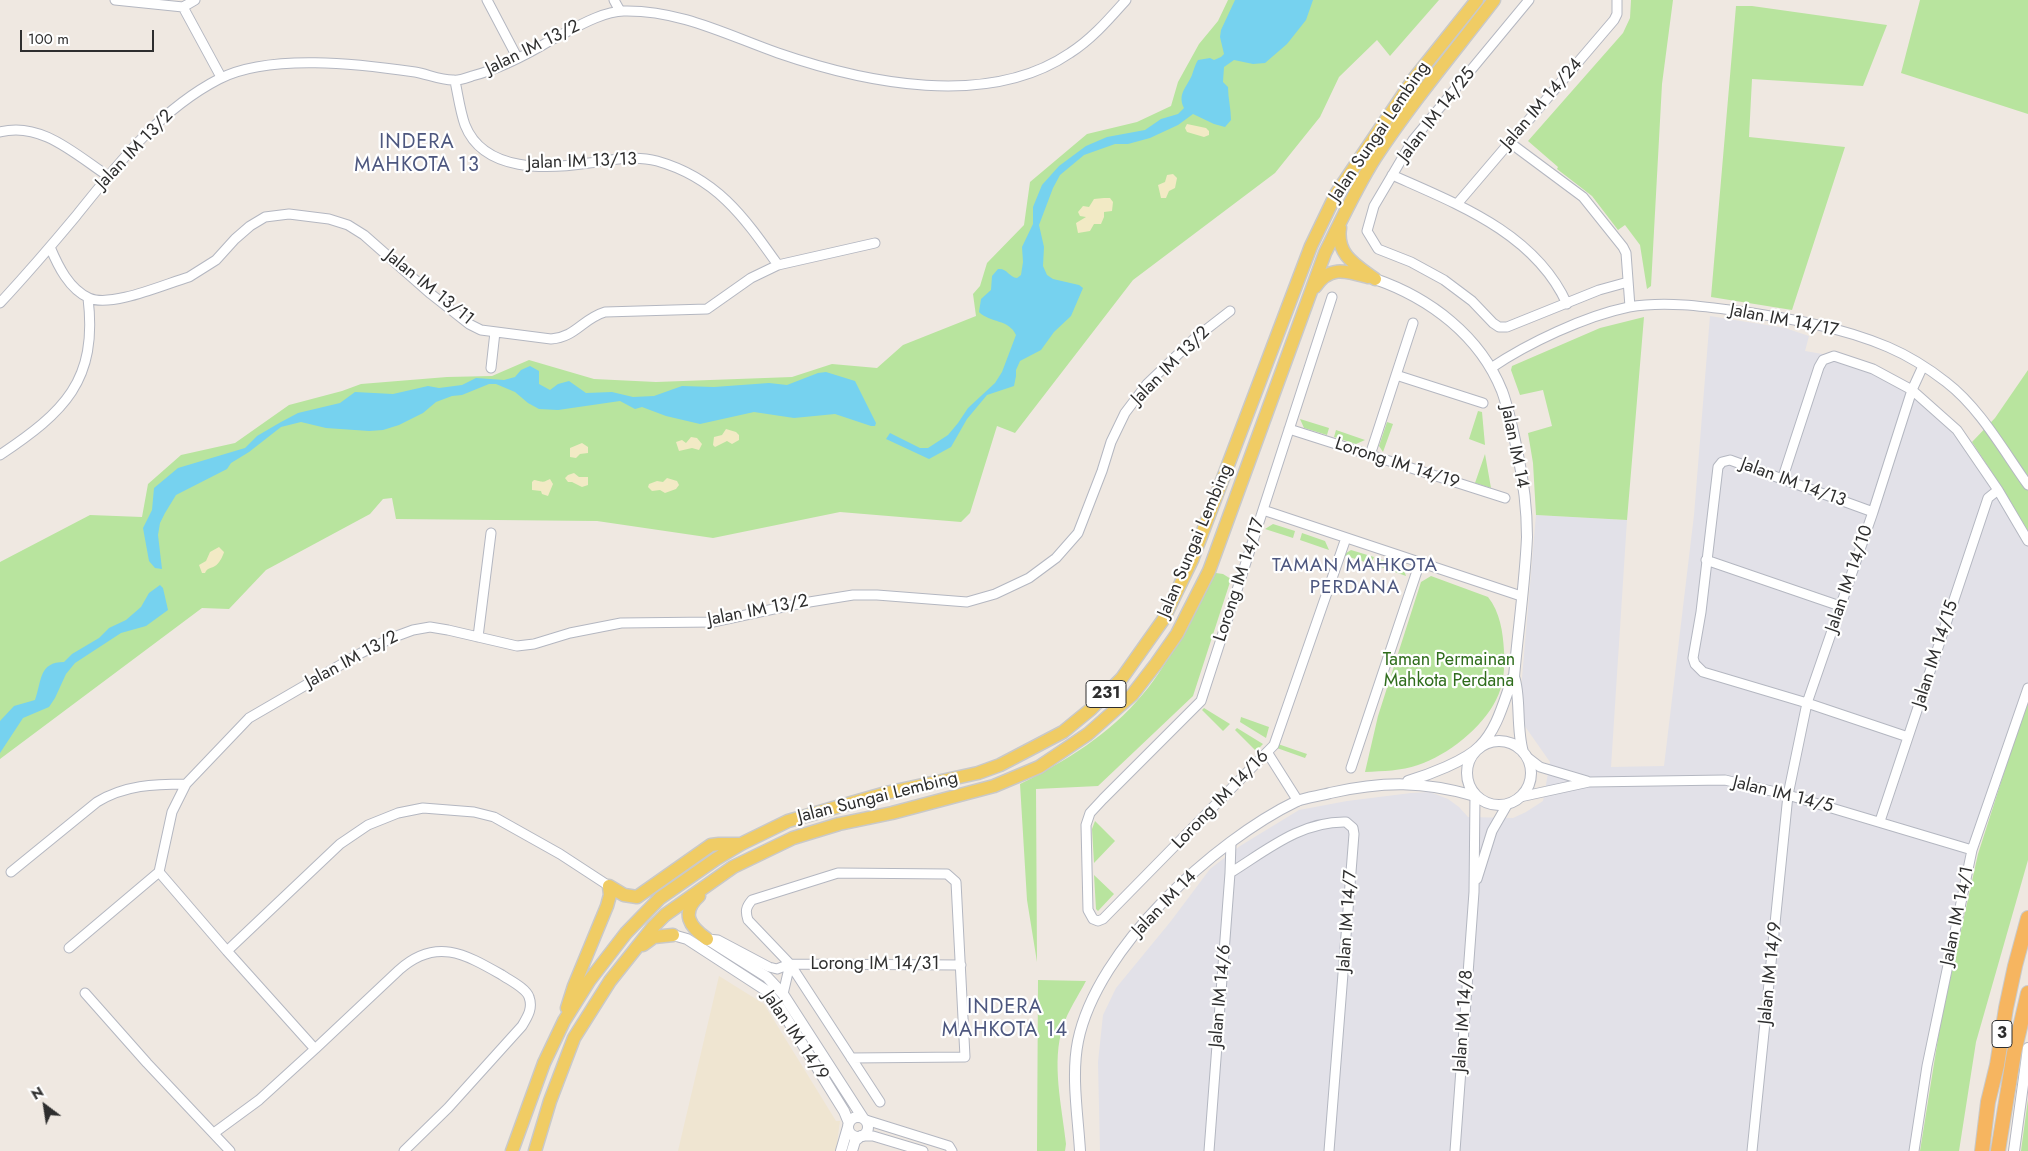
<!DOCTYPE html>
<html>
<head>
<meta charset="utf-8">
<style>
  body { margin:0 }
  #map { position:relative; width:2028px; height:1151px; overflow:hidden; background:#efe8e1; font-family:Jost,sans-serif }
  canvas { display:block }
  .north { position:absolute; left:20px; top:1081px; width:50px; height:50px; -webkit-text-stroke:4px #fff; paint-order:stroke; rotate:329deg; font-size:14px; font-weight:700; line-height:20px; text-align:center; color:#2e2e2e }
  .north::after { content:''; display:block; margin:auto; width:18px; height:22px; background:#2e2e2e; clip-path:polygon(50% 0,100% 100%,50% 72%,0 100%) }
  .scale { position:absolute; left:20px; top:30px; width:134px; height:22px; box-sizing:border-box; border:2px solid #2e2e2e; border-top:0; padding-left:6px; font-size:15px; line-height:18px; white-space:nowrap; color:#2e2e2e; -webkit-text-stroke:4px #fff; paint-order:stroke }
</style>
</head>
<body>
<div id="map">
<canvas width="2028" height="1151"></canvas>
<div class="north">N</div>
<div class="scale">100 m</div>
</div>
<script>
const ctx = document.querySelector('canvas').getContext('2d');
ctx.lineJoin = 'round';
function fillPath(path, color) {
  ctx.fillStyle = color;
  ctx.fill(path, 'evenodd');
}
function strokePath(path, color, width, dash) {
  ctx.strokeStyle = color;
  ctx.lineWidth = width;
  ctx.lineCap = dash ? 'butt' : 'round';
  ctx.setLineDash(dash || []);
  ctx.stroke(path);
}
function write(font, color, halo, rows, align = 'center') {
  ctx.font = font + ' Jost,sans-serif';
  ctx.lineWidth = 4.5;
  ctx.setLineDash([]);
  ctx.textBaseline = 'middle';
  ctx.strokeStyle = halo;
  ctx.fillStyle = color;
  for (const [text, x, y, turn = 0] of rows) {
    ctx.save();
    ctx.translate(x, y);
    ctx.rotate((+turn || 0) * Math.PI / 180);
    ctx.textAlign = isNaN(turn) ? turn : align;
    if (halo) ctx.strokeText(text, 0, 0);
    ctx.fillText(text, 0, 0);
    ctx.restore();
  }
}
fillPath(new Path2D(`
  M1710,316L1785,328L1809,336L1805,351L1834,356L1912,390L1957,430L2028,541V688L1972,850L1912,1151H1100L1098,1062L1103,1015L1116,988L1171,921L1210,869L1240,846L1299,810L1347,801L1411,793L1430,792L1448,799L1459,807L1468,817L1513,818L1526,812L1543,801L1550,762L1524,725L1521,717L1520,701L1536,515L1627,520L1611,767L1664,766L1694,515Z`), '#e2e1e8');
fillPath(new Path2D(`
  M719,976L764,1004L836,1121H840L836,1151H678Z`), '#efe5d1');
fillPath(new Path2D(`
  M1228,0H1439L1390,56L1377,40L1339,77L1320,117L1275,173L1133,280L1015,433L997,426L970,513L961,522L840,512L713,538L597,521L396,519L392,498L383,499L370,514L266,570L229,609L202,608L0,759V562L90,515L142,517L148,484L181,455L235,443L289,405L342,391L361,384L447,377L492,376L529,360L594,379L656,382L792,377L832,364L877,368L903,345L976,316L973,294L980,286L987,263L1024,225L1030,182L1087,134L1137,122L1171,106L1178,82L1199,44L1218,21Z
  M1631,0H1673L1662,84L1651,286L1647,289L1640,245L1625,225L1618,230L1592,196L1557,169L1558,167L1528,141L1623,33L1630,18Z
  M1920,0H2028V114L1901,73Z
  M1736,6H1752L1887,25L1863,86L1752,79L1749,137L1845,147L1792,310L1711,297Z
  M1644,317L1627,520L1536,515L1533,463L1528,433L1552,426L1543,390L1520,395L1511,370L1512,366L1600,328Z
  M2028,370V532L2002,488L1972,442L1995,418Z
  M1478,411L1482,412L1485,445L1469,439Z
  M1300,419L1329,428L1327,435L1304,428Z
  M1387,422L1393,424L1383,452L1379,446Z
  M1336,430L1365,440L1356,444L1334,437Z
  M1485,454L1491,488L1475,483Z
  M1273,524L1295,531L1293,538L1265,529Z
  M1302,533L1325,541L1329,550L1300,540Z
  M1351,550L1374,557L1371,564L1343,555Z
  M1380,559L1403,567L1406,576L1378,566Z
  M1216,573L1223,574L1231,579L1193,696L1098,786L1036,789L1037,962L1027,900L1020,784C1066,761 1110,734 1143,694C1158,677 1169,656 1182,637C1192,621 1205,584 1216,573Z
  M1431,576L1488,597C1500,612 1503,632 1504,651C1505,667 1504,685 1496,700C1482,728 1448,755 1418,765C1401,771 1383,771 1365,772L1378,716L1421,582Z
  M2028,698V860L1976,1042L1959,1151H1920L1941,1020L1978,854Z
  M1204,708L1230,724L1223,731L1202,710Z
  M1241,717L1269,727L1266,738L1240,722Z
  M1237,728L1263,744L1256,751L1235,730Z
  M1278,744L1307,754L1305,758L1277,748Z
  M1095,821L1115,841L1094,863L1092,829Z
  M1094,875L1114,894L1098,911L1096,909Z
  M1038,980L1086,981C1078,996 1068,1011 1063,1026C1051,1063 1062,1106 1066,1144L1065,1151H1037Z
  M2028,1099V1151H2021Z`), '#b8e49e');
fillPath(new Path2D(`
  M1187,124L1206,128L1209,131V135L1204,137L1187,132L1185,128Z
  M1173,174L1177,178L1175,188L1169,191L1166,198H1161L1158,185L1165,182L1167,175Z
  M1104,198H1110L1113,202L1112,211L1104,212V217L1101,224H1094L1090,231L1078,233L1076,223L1086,217L1080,216L1078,212L1083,206L1089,207L1094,199Z
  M726,429L736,432L739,435V440L732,444L727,441L715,447L713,445L714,437L722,435Z
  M691,437L697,438L702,444L699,450L692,448L679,451L676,442L682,440L686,443Z
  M582,443L588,447V453L580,454L576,458L570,457V448Z
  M574,473L579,477H588V485L582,487L572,482H568L565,478L568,475Z
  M667,478L677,481L679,485L676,489L665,493L660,490L652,491L648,487L649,484L657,481L663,482Z
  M550,479L553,484L548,496L542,494L541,491L532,490V482L534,480C545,482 541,483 550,479Z
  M219,547L224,552C223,556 219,564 215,566C210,569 208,567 205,573H202L199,565L206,561L210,552Z`), '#f2eac5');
fillPath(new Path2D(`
  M1235,0H1313L1306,20L1287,44L1265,63L1253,64L1234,60L1224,67L1223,82L1228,87C1228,98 1231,109 1231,120L1225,127L1214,124L1193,114L1178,125L1150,138L1128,144H1115L1084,155L1060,175L1053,188L1039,225L1044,247L1043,266L1047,275L1053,279L1079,285L1083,288L1071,316L1054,332L1041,350L1020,361L1016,370V376L1014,386L987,395L967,419L951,447L929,459L886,439L890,433L920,448H928L948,435L958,423L968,408L995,383L1002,372L1016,335C1009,319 990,323 979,312L981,299L991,290L992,276L998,269C1007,268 1009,277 1017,278L1021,275L1023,262L1022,247L1033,224V207L1042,185L1059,166L1086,146L1107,137L1145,130L1161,119L1178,114L1184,108C1177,94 1187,87 1192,75C1194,69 1195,65 1198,60L1210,58L1214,60L1221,57L1224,54L1220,37L1221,30Z
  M530,366L539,371V384L550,390L558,384L569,381L586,393L612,392L633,397L654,396L682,386L714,387L769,383L787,385L818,373L826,372L855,381L876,423L875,426H871L835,414L794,418L754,412L700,424L666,416L642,407L635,409L620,401L558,410L539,409L528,403L515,392L496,384H489L462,395L452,396L436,402L423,413L399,425L383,430L369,431L326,428L301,422L281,427L249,452L231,463L227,469L176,495L165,513L160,523L158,535L162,569L155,568L149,561L143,528L152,510L154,488L178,468L245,448L257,436L281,422L298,413L340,403L355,392L393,394L428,386L439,388L462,385L476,378L504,380L515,377L521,370Z
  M160,585L163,588L168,610L146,626L121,633L75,663L66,674L55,698L49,707L23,718L0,753V721L14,706L35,700C42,680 39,662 64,662L72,654L99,638L109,628L126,620L141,607L149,593Z`), '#76d2ef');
const minor = new Path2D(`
  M115,0L183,7L221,77
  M487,0L517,57
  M614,0L620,11
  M1529,0L1413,140L1374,206L1367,231L1378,249L1411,262L1444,280L1472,301L1493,323L1499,327H1507L1599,290L1628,282
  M183,7L195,0
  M455,81C458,95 460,111 465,125C484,173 548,169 589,163C612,160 635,155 657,161C717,178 744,217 778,265
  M0,132C41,121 76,155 108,176
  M1509,142L1583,197L1623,247L1626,253L1630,307
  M1392,175C1457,204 1535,233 1567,304
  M1457,204L1614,20L1617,14V0
  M50,247C58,266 69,289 89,298C111,308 165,284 189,277L216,260L235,239L250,226L265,217L289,214L329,219L348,225L364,235L431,294L469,324L481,330L551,339C576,337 582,319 605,312L707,309L751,278L778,265L875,243
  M1332,297L1201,701L1103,799L1090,813L1086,825L1088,910L1093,919L1098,921L1103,919L1274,745L1346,538
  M0,303C26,275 51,246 76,216C117,165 159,110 219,79C269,53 360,64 415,72C427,74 440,80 453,80C459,81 466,78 472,76C500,69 528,54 553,39C573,29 602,11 624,11C680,10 727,35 778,53C865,83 988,109 1070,53C1092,39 1109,19 1126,0
  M491,368L495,332
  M1491,368C1528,343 1585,316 1629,307C1664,301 1702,306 1738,311C1788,318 1841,327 1888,347C1909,356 1928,368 1946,382C1980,408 2003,450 2028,485
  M1396,375L1483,403
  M1289,429L1505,498
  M0,455C64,412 98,381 88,298
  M1370,455L1413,323
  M1782,480L1819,367L1823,360L1834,356L1873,369L1912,390L1957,430L1998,490L2028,541
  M1263,510L1521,596
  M1873,512L1730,460L1722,462L1718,467L1701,612L1693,658L1695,664L1703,672L1807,703L1908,737
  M1706,560L1840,606
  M478,637L491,533
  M1267,752L1298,801
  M1527,757L1540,767L1587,781
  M1351,768L1420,562
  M1520,797L1589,782L1725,780L1788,795L1972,850
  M1880,821L1988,498L1998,490
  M11,872L97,802C125,785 154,784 186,784
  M1230,873C1267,850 1301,821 1346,822L1353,828L1354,834L1329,1151
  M1477,879L1492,831L1507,805
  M609,886L560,854L494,817L474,812L423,808L398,813L368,825L340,844L227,951L159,872L172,812L186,784L249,718L361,653L394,637L413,630L430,627L448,630L517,646L534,644L570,633L621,623L713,622L797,604L853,595H877L967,602L995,594L1029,578L1056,558L1078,533L1102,471L1111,442L1125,413L1147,384L1194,339L1230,311
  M707,939L718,940L769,967L777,969L790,964L961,965
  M69,948L159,872
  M227,951L315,1049L399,970C436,937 465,954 502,975C509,980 526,988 529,997C533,1008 528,1016 522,1026L448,1108L404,1151
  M85,993L147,1063L230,1151
  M783,994L790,964
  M851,1058L965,1057L956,882L947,874L838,873L752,900C746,907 745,911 748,920L790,964L880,1102
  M866,1120L949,1146L952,1151
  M214,1133L259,1100L315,1049
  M861,1136H873L923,1151
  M1209,1151L1230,873L1231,842
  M1455,1151L1474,892L1475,796
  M1752,1151L1788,795L1807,703L1873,512L1912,390L1923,366
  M1914,1151L1927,1066L1972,850L2028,688`);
const tertiary = new Path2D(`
  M1375,279C1430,298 1480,336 1502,391C1509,410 1513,431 1517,450C1523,478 1527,508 1527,537C1525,583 1518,630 1514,677C1521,695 1516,729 1523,752
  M1467 773a32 32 0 1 1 64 0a32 32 0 1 1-64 0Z
  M1408,781C1428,775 1466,761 1480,746C1498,728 1504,700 1513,677
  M673,935L687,939L767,991L780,1008L844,1111L849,1123
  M707,939L767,977L783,994L863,1118
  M848 1127a10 10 0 1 1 20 0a10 10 0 1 1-20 0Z
  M841,1151L848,1127
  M852,1151L855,1141L861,1136
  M1080,1151C1078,1116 1071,1076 1078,1041C1097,948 1214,841 1297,801C1307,797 1320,796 1330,793C1384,781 1423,781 1475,796
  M2014,1151L2028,1048`);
const primary = new Path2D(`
  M1340,228C1336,255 1356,265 1375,279
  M1315,287C1330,265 1346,271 1368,277
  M609,886L624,895L637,897L711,845L719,844H741
  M699,896C680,913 690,927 707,939
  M643,945L654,937L673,935
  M567,1008L574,986L607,906L610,895L609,886
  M512,1151L544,1063L564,1021L589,981L626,933L660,898L716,859L741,844L788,821L886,793L978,773L1000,765L1063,732L1091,709L1122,678L1163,620L1192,560L1311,246L1336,194L1413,80L1477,0
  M535,1151L550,1101L574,1038L610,981L653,927L665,915L733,867L793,838L839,824L892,813L994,786L1039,767L1088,734L1132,695L1156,664L1177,634L1209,571L1325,253C1341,221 1356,188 1375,158C1411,103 1454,52 1494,0`);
const trunk = new Path2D(`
  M1982,1151L1988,1102L1997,1065L2006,1008L2015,966L2028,918
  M1998,1151L2014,1053L2028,993`);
strokePath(minor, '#b4b7c1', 11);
strokePath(tertiary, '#b4b7c1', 12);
strokePath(primary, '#c9c9c9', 15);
strokePath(trunk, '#c9c9c9', 16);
strokePath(minor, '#fff', 9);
strokePath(tertiary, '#fff', 10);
strokePath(primary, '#f0cc64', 12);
strokePath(trunk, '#f6b560', 14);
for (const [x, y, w] of [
  [1106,694,40],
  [2002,1034,20]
]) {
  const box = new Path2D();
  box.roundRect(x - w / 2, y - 13.5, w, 27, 4);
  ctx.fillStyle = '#fff';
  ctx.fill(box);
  strokePath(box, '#2e2e2e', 1);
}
write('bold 16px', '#2e2e2e', null, [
  ["231",1106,694],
  ["3",2002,1034]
]);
write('18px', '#2e2e2e', '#fff', [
  ["Jalan IM 13/2",533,48,-26],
  ["Jalan IM 14/24",1542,104,-49],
  ["Jalan IM 14/25",1437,115,-52],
  ["Jalan Sungai Lembing",1380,132,-56],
  ["Jalan IM 13/2",135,150,-46],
  ["Jalan IM 13/13",582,162,-2],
  ["Jalan IM 13/11",429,288,39],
  ["Jalan IM 14/17",1784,321,11],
  ["Jalan IM 13/2",1171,366,-45],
  ["Jalan IM 14",1514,447,79],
  ["Lorong IM 14/19",1397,464,18],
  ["Jalan IM 14/13",1793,483,20],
  ["Jalan Sungai Lembing",1196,541,-67],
  ["Jalan IM 14/10",1850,579,-71],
  ["Lorong IM 14/17",1240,580,-72],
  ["Jalan IM 13/2",758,611,-11],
  ["Jalan IM 14/15",1936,654,-72],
  ["Jalan IM 13/2",352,660,-28],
  ["Jalan IM 14/5",1783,795,14],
  ["Jalan Sungai Lembing",878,798,-14],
  ["Lorong IM 14/16",1221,800,-46],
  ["Jalan IM 14",1165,904,-46],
  ["Jalan IM 14/1",1958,916,-78],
  ["Jalan IM 14/7",1348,921,-86],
  ["Lorong IM 14/31",875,965],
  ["Jalan IM 14/9",1771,973,-84],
  ["Jalan IM 14/6",1221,996,-85],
  ["Jalan IM 14/8",1464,1021,-86],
  ["Jalan IM 14/9",795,1036,56]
]);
write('18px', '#2f6d1c', '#fff', [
  ["Taman Permainan",1449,661],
  ["Mahkota Perdana",1449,682]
]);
ctx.letterSpacing = '1px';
write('19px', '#4d577f', '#fff', [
  ["TAMAN MAHKOTA",1355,566],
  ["PERDANA",1355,588]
]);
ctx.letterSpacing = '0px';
ctx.letterSpacing = '1px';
write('20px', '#4d577f', '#fff', [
  ["INDERA",417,143],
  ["MAHKOTA 13",417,166],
  ["INDERA",1005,1008],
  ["MAHKOTA 14",1005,1031]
]);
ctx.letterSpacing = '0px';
</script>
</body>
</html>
